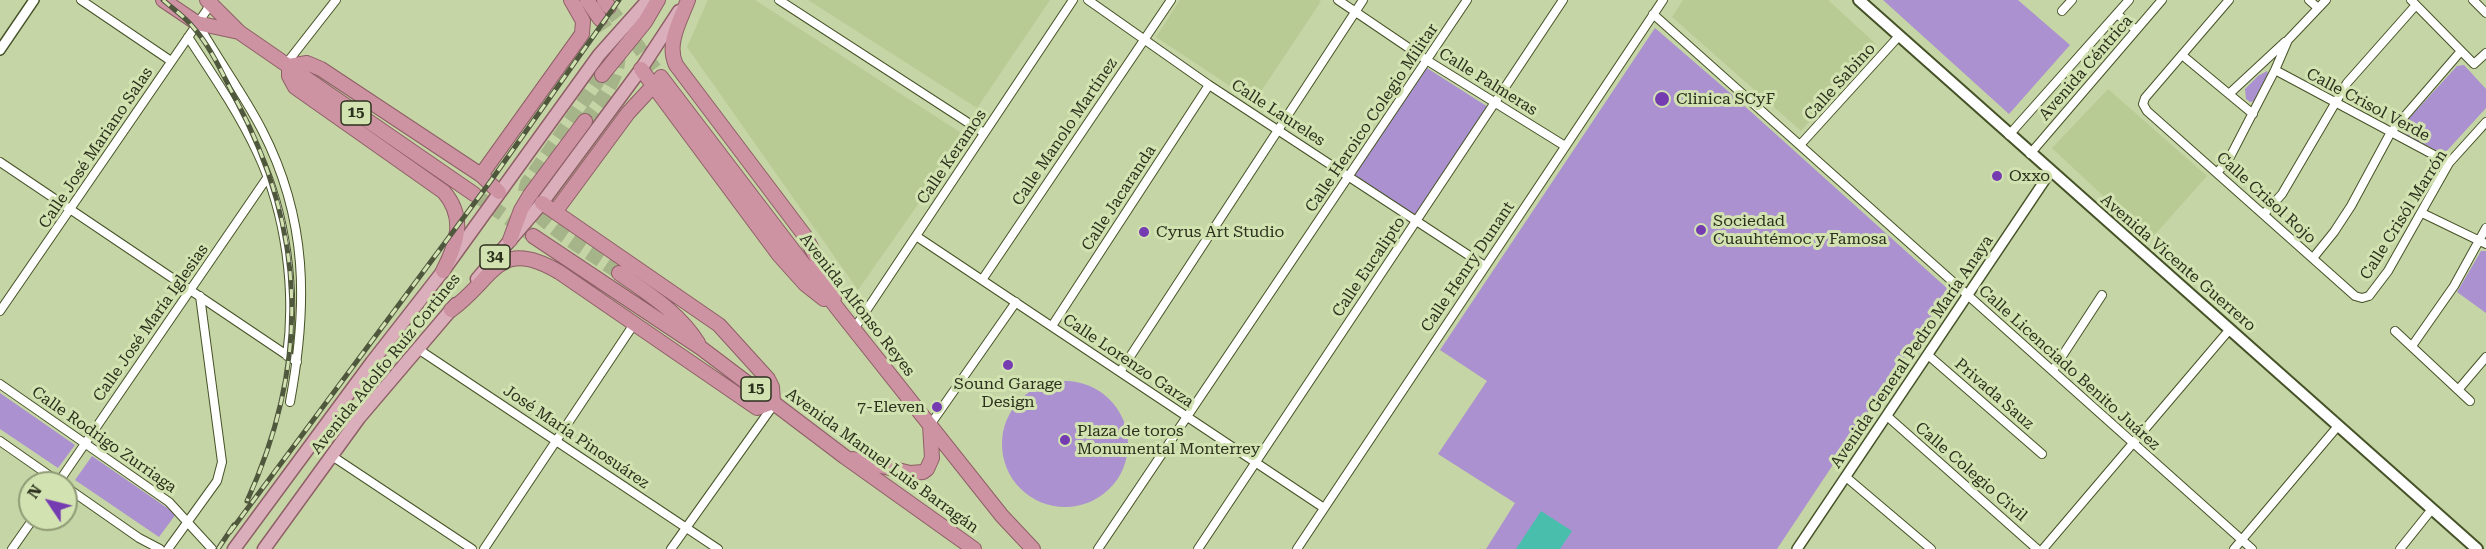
<!DOCTYPE html>
<html>
<head>
<meta charset="utf-8">
<style>
  body { margin:0 }
  #map { position:relative; width:2486px; height:549px; overflow:hidden; background:#c5d5a5; font-family:"Roboto Serif",serif }
  canvas { display:block }
  .north { position:absolute; left:18px; top:471px; width:60px; height:60px; box-sizing:border-box; background:#d2e2b1; border:2px solid #909b76; border-radius:50%; rotate:305deg; font-size:16px; font-weight:700; line-height:24px; text-align:center; color:#2c311e }
  .north::after { content:''; display:block; margin:auto; width:21px; height:27px; background:#753cb2; clip-path:polygon(50% 0,100% 100%,50% 72%,0 100%) }
</style>
</head>
<body>
<div id="map">
<canvas width="2486" height="549"></canvas>
<div class="north">N</div>
</div>
<script>
const ctx = document.querySelector('canvas').getContext('2d');
ctx.lineJoin = 'round';
function fillPath(path, color) {
  ctx.fillStyle = color;
  ctx.fill(path, 'evenodd');
}
function strokePath(path, color, width, dash) {
  ctx.strokeStyle = color;
  ctx.lineWidth = width;
  ctx.lineCap = dash ? 'butt' : 'round';
  ctx.setLineDash(dash || []);
  ctx.stroke(path);
}
function write(font, color, halo, rows, align = 'center') {
  ctx.font = font + ' "Roboto Serif",serif';
  ctx.lineWidth = 6;
  ctx.setLineDash([]);
  ctx.textBaseline = 'middle';
  ctx.strokeStyle = halo;
  ctx.fillStyle = color;
  for (const [text, x, y, turn = 0] of rows) {
    ctx.save();
    ctx.translate(x, y);
    ctx.rotate((+turn || 0) * Math.PI / 180);
    ctx.textAlign = isNaN(turn) ? turn : align;
    if (halo) ctx.strokeText(text, 0, 0);
    ctx.fillText(text, 0, 0);
    ctx.restore();
  }
}
fillPath(new Path2D(`
  M708,0H755L966,136L858,290L687,47Z
  M808,0H1050L977,108Z
  M1180,0H1319L1321,1L1254,102L1156,37Z
  M1683,0H1828L1876,44L1801,131L1672,17Z
  M2108,89L2207,176L2150,240L2052,148Z`), '#b9cb94');
fillPath(new Path2D(`
  M1883,0H2018L2070,45L2009,114Z
  M1655,28L1729,92L1949,290L1777,549H1486L1515,503L1438,454L1487,381L1440,350Z
  M2464,65L2486,89V108L2444,154L2403,134L2402,126L2457,66Z
  M1427,68L1488,107L1415,217L1354,175Z
  M2267,71L2269,76L2255,101L2250,102L2246,99L2245,89L2258,76Z
  M2481,251H2486V313L2457,292Z
  M1002 444a63 63 0 1 1 126 0a63 63 0 1 1-126 0Z
  M0,393L75,445L58,468L0,429Z
  M92,456L176,514L159,537L75,480Z`), '#ab91d0');
fillPath(new Path2D(`
  M1541,511L1572,531L1560,549H1516Z`), '#4abead');
strokePath(new Path2D(`
  M609,7L661,77
  M602,75L527,183C525,189 524,195 527,201C535,221 600,259 619,273
  M585,121C600,100 628,71 615,44C611,35 605,27 600,19
  M474,194L533,236`), '#a6b48a', 14, [14, 7]);
const minor = new Path2D(`
  M81,0L171,61
  M779,0L984,133
  M1088,0L1209,85L1485,266
  M1338,0L1428,61L1565,146
  M2229,0L2145,98L2143,104L2147,111L2355,296L2362,298L2369,296L2388,271L2449,163L2486,122
  M2309,0L2318,8
  M2411,0L2474,64L2486,53
  M2473,0L2486,13
  M2062,11L2072,0
  M1653,14L2252,549
  M2117,14L2136,30
  M198,24C218,60 243,93 262,130C308,219 308,305 290,402
  M188,37C213,75 239,113 258,154C286,214 296,290 287,356
  M2182,55L2253,114
  M286,64L336,0
  M2275,70L2449,163
  M2229,94L2285,42
  M2009,135L2129,0
  M1800,145L1899,36
  M2030,154L2162,0
  M0,162L297,362
  M2217,173L2230,157L2275,70L2288,40L2326,0
  M2422,213L2486,244
  M2264,214L2282,194L2347,83L2416,5
  M916,236L1324,508
  M2313,258L2334,232L2351,206L2391,132L2461,51
  M982,280L1171,0
  M0,311L213,1
  M1052,326L1209,85
  M854,329L1073,0
  M2395,331L2470,401
  M2412,346L2454,286L2486,228
  M418,349L718,549
  M1928,355L2042,454
  M2053,370L2102,295
  M1120,372L1363,0
  M0,384L169,502L212,549
  M2458,390L2486,357
  M1887,416L2037,549
  M930,425L1016,302
  M0,441L60,483
  M332,456L472,549
  M1846,477L1931,549
  M58,483L267,178
  M66,487L139,538L160,549
  M12,549L33,519
  M168,549L217,481L222,462L200,296
  M484,549L634,324
  M671,549L775,403
  M1098,549L1467,0
  M1198,549L1563,0
  M1297,549L1663,0
  M2043,549L2230,329
  M2234,549L2338,426
  M2400,549L2432,509`);
const tertiary = new Path2D(`
  M0,50L34,0
  M1797,549L2051,171`);
const secondary = new Path2D(`
  M1859,0L2477,549`);
const primary = new Path2D(`
  M477,279L542,203L641,69L679,11
  M234,549L372,362L443,271L599,55L648,0
  M264,549L359,418L456,304`);
const trunk = new Path2D(`
  M163,0L197,23L239,32
  M207,0L239,32L474,194
  M587,0L600,19
  M604,0L609,7
  M688,0C680,21 666,44 676,65L805,236L824,272L834,298
  M641,69L779,255L805,284L824,299
  M602,75L645,22L658,0
  M661,77L837,308L1002,516L1033,549
  M481,175L582,34L583,21L571,0
  M555,212L628,113L652,87
  M533,236L701,348L845,457L974,549
  M510,240L521,210L530,195L585,121
  M443,271C457,244 466,218 444,192L295,87L289,76V66L307,63L321,69L481,175L499,192
  M619,273C648,294 679,312 698,343
  M451,310C495,278 498,236 559,272L757,408L773,402L772,387L768,379L719,325L542,203
  M853,459L910,473L923,472L927,469L932,458L930,425`);
strokePath(minor, '#465227', 10);
strokePath(tertiary, '#465227', 12);
strokePath(secondary, '#465227', 14);
strokePath(primary, '#8e5f66', 15);
strokePath(trunk, '#8e5f66', 16);
strokePath(minor, '#fff', 8);
strokePath(tertiary, '#fff', 9);
strokePath(secondary, '#fff', 10);
strokePath(primary, '#daaeba', 12);
strokePath(trunk, '#ce93a3', 14);
const rail = new Path2D(`
  M163,0C173,9 185,17 193,27C211,47 223,75 235,98C307,232 310,363 247,501
  M230,532L490,182L619,0
  M218,549L234,525`);
strokePath(rail, '#4f573d', 5);
strokePath(rail, '#d2e2b1', 3, [9]);
for (const [x, y, r, color] of [
  [1662,99,8,"#753cb2"],
  [1997,176,6,"#753cb2"],
  [1701,230,6,"#753cb2"],
  [1144,232,6,"#753cb2"],
  [1008,365,6,"#753cb2"],
  [937,407,6,"#753cb2"],
  [1065,440,6,"#753cb2"]
]) {
  const dot = new Path2D();
  dot.arc(x, y, r, 0, 2 * Math.PI);
  ctx.fillStyle = color;
  ctx.fill(dot);
  strokePath(dot, '#d2e2b1', 2);
}
for (const [x, y, w] of [
  [356,113,30],
  [495,257,30],
  [756,389,30]
]) {
  const box = new Path2D();
  box.roundRect(x - w / 2, y - 12, w, 24, 4.5);
  ctx.fillStyle = '#d2e2b1';
  ctx.fill(box);
  strokePath(box, '#2c311e', 1.5);
}
write('bold 15px', '#2c311e', null, [
  ["15",356,113],
  ["34",495,257],
  ["15",756,389]
]);
write('16px', '#2c311e', '#d2e2b1', [
  ["Avenida Céntrica",2086,68,-49],
  ["Calle Palmeras",1488,82,32],
  ["Calle Sabino",1840,82,-48],
  ["Calle Crisol Verde",2368,105,28],
  ["Calle Laureles",1278,113,33],
  ["Calle Heroico Colegio Militar",1372,118,-56],
  ["Calle Manolo Martínez",1065,132,-56],
  ["Calle José Mariano Salas",96,148,-56],
  ["Calle Keramos",952,157,-56],
  ["Calle Jacaranda",1119,198,-57],
  ["Calle Crisol Rojo",2266,198,42],
  ["Calle Crisól Marrón",2404,215,-58],
  ["Avenida Vicente Guerrero",2178,263,41],
  ["Calle Eucalipto",1369,267,-56],
  ["Calle Henry Dunant",1468,267,-56],
  ["Avenida Alfonso Reyes",857,305,52],
  ["Calle José María Iglesias",151,323,-55],
  ["Avenida General Pedro María Anaya",1912,352,-56],
  ["Calle Lorenzo Garza",1128,361,34],
  ["Avenida Adolfo Ruíz Cortines",386,364,-51],
  ["Calle Licenciado Benito Juárez",2069,368,42],
  ["Privada Sauz",1994,394,41],
  ["José María Pinosuárez",576,437,34],
  ["Calle Rodrigo Zurriaga",104,440,35],
  ["Avenida Manuel Luis Barragán",882,461,36],
  ["Calle Colegio Civil",1971,472,41]
]);
write('16px', '#2c311e', '#d2e2b1', [
  ["Clinica SCyF",1676,99],
  ["Oxxo",2009,176],
  ["Sociedad",1713,221],
  ["Cuauhtémoc y Famosa",1713,239],
  ["Cyrus Art Studio",1156,232],
  ["Sound Garage",1008,384,"center"],
  ["Design",1008,402,"center"],
  ["7-Eleven",925,407,"right"],
  ["Plaza de toros",1077,431],
  ["Monumental Monterrey",1077,449]
], 'left');
</script>
</body>
</html>
